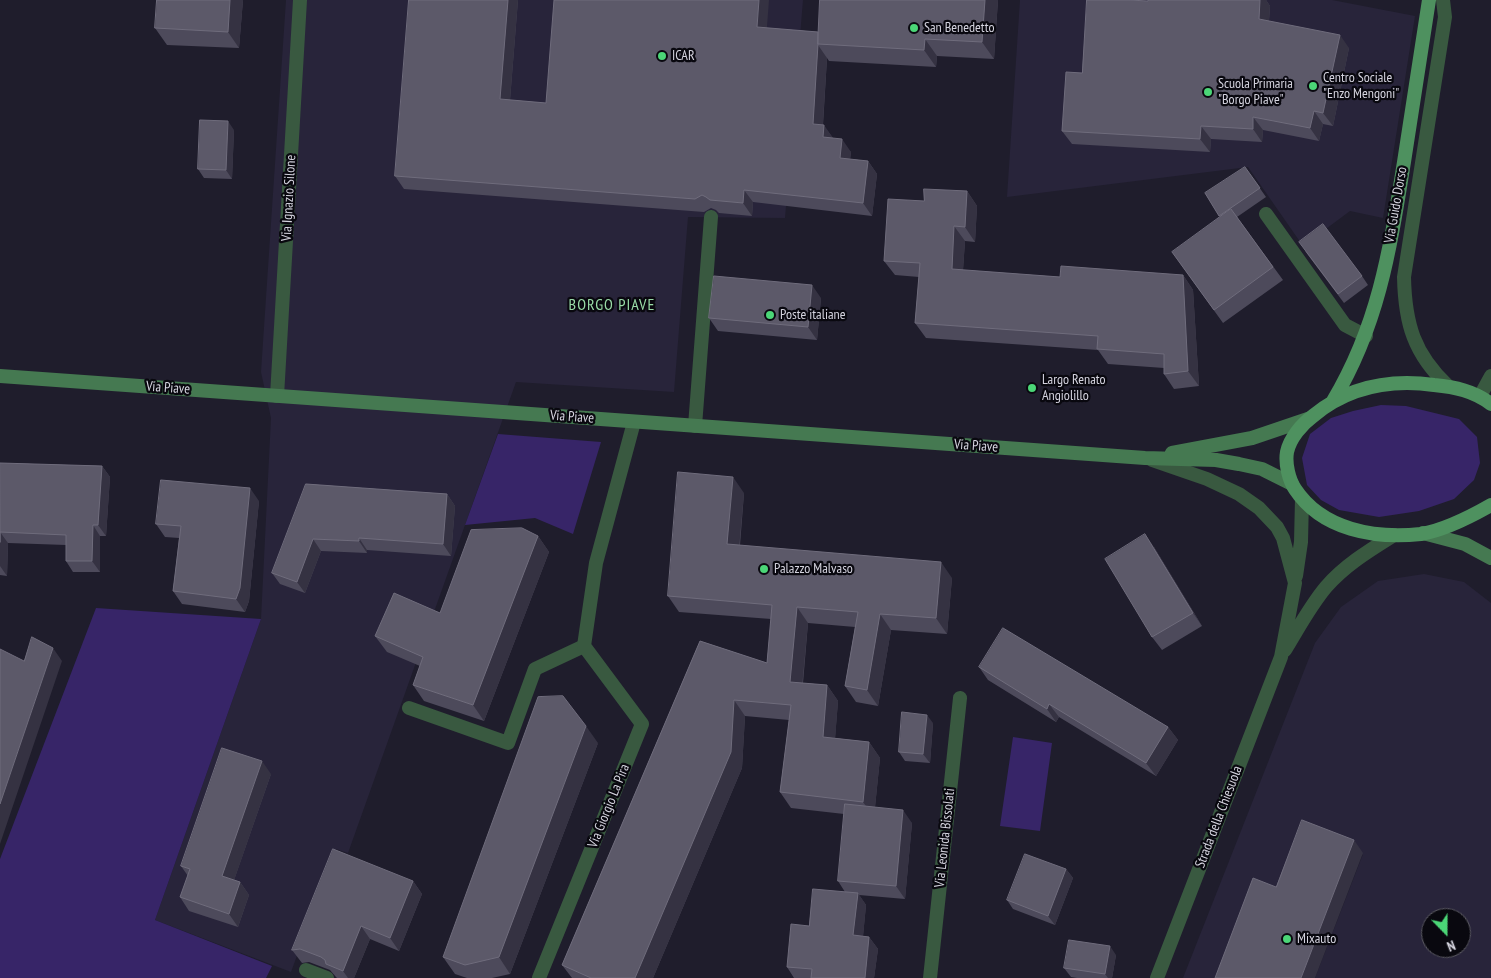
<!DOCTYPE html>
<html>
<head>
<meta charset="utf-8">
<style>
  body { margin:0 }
  #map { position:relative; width:1491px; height:978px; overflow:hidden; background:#1f1d2c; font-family:"PT Sans Narrow",sans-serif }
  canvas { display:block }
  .north { position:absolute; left:1421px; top:908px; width:50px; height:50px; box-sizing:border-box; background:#09080f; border:1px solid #5b5a62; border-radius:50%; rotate:158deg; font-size:14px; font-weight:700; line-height:20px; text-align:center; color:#d5d4df }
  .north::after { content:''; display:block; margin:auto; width:18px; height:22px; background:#4bd677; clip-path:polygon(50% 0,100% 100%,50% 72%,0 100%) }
</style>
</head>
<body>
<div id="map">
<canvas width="1491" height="978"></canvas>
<div class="north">N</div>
</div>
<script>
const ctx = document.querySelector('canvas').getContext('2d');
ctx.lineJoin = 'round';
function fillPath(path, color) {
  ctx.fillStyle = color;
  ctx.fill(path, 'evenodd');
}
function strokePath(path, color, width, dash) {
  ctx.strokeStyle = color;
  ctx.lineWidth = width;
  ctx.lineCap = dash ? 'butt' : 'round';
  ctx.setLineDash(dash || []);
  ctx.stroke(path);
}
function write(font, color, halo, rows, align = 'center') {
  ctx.font = font + ' "PT Sans Narrow",sans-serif';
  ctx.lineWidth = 4.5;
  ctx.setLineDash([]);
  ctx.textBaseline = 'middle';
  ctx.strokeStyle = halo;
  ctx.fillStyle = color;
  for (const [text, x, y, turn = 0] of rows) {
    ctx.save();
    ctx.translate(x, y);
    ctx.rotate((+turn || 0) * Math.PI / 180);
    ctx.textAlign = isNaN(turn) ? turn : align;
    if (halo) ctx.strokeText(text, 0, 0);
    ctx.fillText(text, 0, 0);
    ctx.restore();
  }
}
fillPath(new Path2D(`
  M286,0H803L785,218L688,217L674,392L516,382L348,853L336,849L291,972L155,920L261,619L271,418L261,372Z
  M1020,0H1332L1415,16L1383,218L1350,211L1303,246L1248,167L1007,197Z
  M1424,574L1464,582L1491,603V978H1315L1363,854L1229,978H1183L1315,643L1341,607L1378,581ZM1431,918H1461V948H1431Z`), '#28243a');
fillPath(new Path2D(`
  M1381,405L1406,406L1459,419L1477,437L1480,463L1474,480L1454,499L1419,511L1379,517L1339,510L1321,500L1307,485L1302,458L1310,434L1331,418L1353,411Z
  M498,434L601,442L573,534L535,518L465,525Z
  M96,608L261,619L155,920L272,966L266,978H0V859Z
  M1013,737L1052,743L1040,831L1000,826Z`), '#372568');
strokePath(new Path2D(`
  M1266,214L1345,325L1366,336
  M1480,396L1491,376
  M695,426L711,217
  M409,708L508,743L535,669L584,646`), '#395940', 14);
strokePath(new Path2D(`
  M1443,0L1445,17L1404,277C1405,324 1414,354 1448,386
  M277,396L300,0
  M306,970L327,978
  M539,978L642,724L584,646L596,563L634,422
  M930,978L960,698`), '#395940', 14);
strokePath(new Path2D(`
  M1152,460L1207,479L1239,494L1259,508L1277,527L1283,538L1295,583L1281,657L1157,978
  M1296,576L1301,542L1302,499
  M1285,650C1298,629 1310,606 1326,587C1345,565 1370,550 1394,535`), '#395940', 14);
strokePath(new Path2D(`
  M0,376L1145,458L1216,460L1239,464L1262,469L1292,484
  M1172,453L1252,438L1308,419
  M1423,533L1465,544L1491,558`), '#457951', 14);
strokePath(new Path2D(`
  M1333,401C1379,324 1390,249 1404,162C1412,108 1421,54 1429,0
  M1491,404C1474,391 1455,387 1434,385C1390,379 1348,387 1313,416C1302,424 1290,438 1287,452C1285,464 1289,480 1295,489C1322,530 1375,539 1421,534C1445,530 1470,517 1491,505`), '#4e915f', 14);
fillPath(new Path2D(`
  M243,0L239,48L167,45L155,28Z
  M409,0H518L510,100L546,103L767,28L818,32L820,0H998L994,59L937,56L936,67L829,61L827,58L823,125L833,138L851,152L850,159L868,161L877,174L872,216L753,202L752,216L719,213L716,210L711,208L704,212L404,189L395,176Z
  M1148,0H1266L1270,6L1269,21L1349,48L1333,126L1323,124L1319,141L1263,130L1262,142L1211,139L1210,152L1072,144L1062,131L1082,73L1148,1Z
  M234,130L232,179L204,178L198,169Z
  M1245,167L1266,197L1237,217L1283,280L1223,323L1172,252L1220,217L1205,193Z
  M967,191L977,206L975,242L965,241L963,270L1060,277L1183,275L1193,290L1199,386L1174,389L1164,374V368L1108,364L1098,350L926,338L915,323L919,277L895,275L884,261L924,201Z
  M1305,251L1362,276L1368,285L1344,303Z
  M821,298L817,340L718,331L709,318Z
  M0,463L102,466L110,477L106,536H100V572H73L66,561V545L8,543L7,576L0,575Z
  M306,484L447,494L455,506L451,556L367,550V553L321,551L305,593L280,584L272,573Z
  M744,493L740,545L952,578L947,634L891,630L878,706L856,702L845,686L855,627L808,623L803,683L827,685L838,701L835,738L869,742L880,758L875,807L912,823L905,899L859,895L866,905L863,936L869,937L878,949L874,978H794L787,967L809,926L845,892L838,881L844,814L791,808L780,792L789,720L745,716L742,768L653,978H572L562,965L700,641L767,663L771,619L679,612L668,596Z
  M259,501L249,601L245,612L182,604L173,591L179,538L165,537L156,524Z
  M538,536L549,552L484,721L424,701L413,685L420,666L387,652L375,636L440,613Z
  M1154,547L1202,626L1162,650L1152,637Z
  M979,667L1168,727L1178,740L1156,776L1059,717L1056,722L988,680Z
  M933,723L930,763L905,761L899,752Z
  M598,743L510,974L492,978H467L455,974L443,957Z
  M271,774L234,880L240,882L249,895L238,927L189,911L180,897L188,876L181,866Z
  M1066,869L1073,878L1055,925L1013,909L1007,900Z
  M413,881L422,894L399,951L370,939L354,978H337L336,977L330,970L309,962L302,963L292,950Z
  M1116,955L1112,978H1077L1071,977L1064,968Z`), '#4d4a5b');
fillPath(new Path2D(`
  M230,0H243L239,48L228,32Z
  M508,0H518L509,112L500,99Z
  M759,0H769L766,40L757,27Z
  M985,0H998L994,59L982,42Z
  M1260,0H1266L1270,6L1268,32L1259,19Z
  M1340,35L1349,48L1333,126L1323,113Z
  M925,39L937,56L936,67L924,50Z
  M818,45L827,58L822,137L813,124Z
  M1314,111L1323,124L1319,141L1310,128Z
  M1253,117L1263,130L1262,142L1253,129Z
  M228,121L234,130L232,179L226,170Z
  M824,125L833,138L823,137Z
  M1201,126L1211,139L1210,152L1200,139Z
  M842,139L851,152L849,171L840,158Z
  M868,161L877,174L872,216L863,203Z
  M744,190L753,202L752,216L743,203Z
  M967,191L977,206L975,242L965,227Z
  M954,226L965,241L962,284L952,269Z
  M1183,275L1193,290L1199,386L1188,371Z
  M812,285L821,298L817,340L808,327Z
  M102,466L110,477L106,536L98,525Z
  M733,477L744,493L738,560L727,544Z
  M250,488L259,501L249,601L245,612L236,599Z
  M447,494L455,506L451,556L443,544Z
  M93,525L100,536V572L92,561Z
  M0,532L8,543L7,576L0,566Z
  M1145,534L1154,547L1202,626L1193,613Z
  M538,536L549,552L484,721L473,705Z
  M359,538L367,550V553L359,541Z
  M313,539L321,551L305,593L297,582Z
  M941,562L952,578L947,634L936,618Z
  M797,607L808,623L801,698L790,682Z
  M880,614L891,630L878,706L867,690Z
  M53,648L62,661L0,844V804Z
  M827,685L838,701L834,753L823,737Z
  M734,700L745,716L742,768L653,978H635Z
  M1049,704L1059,717L1056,722L1047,709Z
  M927,715L933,723L930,763L923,754Z
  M586,726L598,743L510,974L499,957Z
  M1168,727L1178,740L1156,776L1146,763Z
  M869,742L880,758L874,817L863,802Z
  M262,761L271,774L231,889L222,876Z
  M903,810L912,823L905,899L896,886Z
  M1354,840L1363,853L1315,978H1301Z
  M1066,869L1073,878L1055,925L1048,916Z
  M413,881L422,894L399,951L390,938Z
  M240,882L249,895L238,927L229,914Z
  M858,893L866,905L862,947L853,935Z
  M361,926L370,939L354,978H348L343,971Z
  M869,937L878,949L874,978H865Z
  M1110,946L1116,955L1112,978H1108L1105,974Z`), '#353242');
const building = new Path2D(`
  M157,0H230L228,32L155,28Z
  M409,0H508L500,99L546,103L554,0H759L757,27L818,32V44L813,124L824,125L823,137L842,139L840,158L868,161L863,203L744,190L743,203L710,200L706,197L702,195L695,199L395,176Z
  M820,0H985L982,42L925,39L924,50L818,44Z
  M1087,0H1129L1148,1V0H1260L1259,19L1340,35L1323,113L1314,111L1310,128L1253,117V129L1201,126L1200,139L1062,131L1066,72L1082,73Z
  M200,120L228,121L226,170L198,169Z
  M1245,167L1260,188L1219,216L1205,193Z
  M924,189L967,191L965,227L954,226L952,269L1060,277L1061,266L1183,275L1188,371L1164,374V354L1097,349L1098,336L915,323L920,263L884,261L888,199L924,201Z
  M1231,209L1273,267L1214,310L1172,252Z
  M1323,224L1362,276L1338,294L1299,242Z
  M714,276L812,285L808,327L709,318Z
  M0,463L102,466L98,525H93L92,561H66V535L0,532V542Z
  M678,472L733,477L727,544L941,562L936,618L880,614L867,690L845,686L858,612L797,607L790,682L827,685L823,737L869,742L863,802L780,792L791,705L734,700L731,752L635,978H591L562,965L700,641L767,663L772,605L668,596Z
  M161,480L250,488L240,588L236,599L173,591L181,526L156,524Z
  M306,484L447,494L443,544L359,538V541L313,539L297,582L272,573Z
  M522,528L538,536L473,705L413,685L423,657L375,636L394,593L440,613L471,530Z
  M1145,534L1193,613L1152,637L1105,559Z
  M1003,628L1168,727L1146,763L1049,704L1047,709L979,667Z
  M32,637L53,648L0,804V649L24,661Z
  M563,696L586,726L499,957L465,965L443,957L538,697Z
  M902,712L927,715L923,754L899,752Z
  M222,748L262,761L222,876L240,882L229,914L180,897L190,869L181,866Z
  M845,804L903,810L896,886L838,881Z
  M1302,820L1354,840L1301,978H1215L1253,878L1276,887Z
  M333,849L413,881L390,938L361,926L343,971L326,964L325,960L321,957L300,949L292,950Z
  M1025,854L1066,869L1048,916L1007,900Z
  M813,889L858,893L853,935L869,937L865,978H811L812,969L787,967L791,924L809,926Z
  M1069,940L1110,946L1105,974L1064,968Z`);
fillPath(building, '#5c5969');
strokePath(building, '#6f6c7c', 1);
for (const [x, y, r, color] of [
  [914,28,5,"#4bd677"],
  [662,56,5,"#4bd677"],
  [1313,86,5,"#4bd677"],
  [1208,92,5,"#4bd677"],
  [770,315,5,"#4bd677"],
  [1032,388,5,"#4bd677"],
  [764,569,5,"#4bd677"],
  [1287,939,5,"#4bd677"]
]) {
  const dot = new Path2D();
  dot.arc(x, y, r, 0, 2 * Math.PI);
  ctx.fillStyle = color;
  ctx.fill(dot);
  strokePath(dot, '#09080f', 2);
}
write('14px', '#d5d4df', '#09080f', [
  ["San Benedetto",924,28],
  ["ICAR",672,56],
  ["Centro Sociale",1323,78],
  ["\"Enzo Mengoni\"",1323,94],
  ["Scuola Primaria",1218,84],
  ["\"Borgo Piave\"",1218,100],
  ["Poste italiane",780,315],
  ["Largo Renato",1042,380],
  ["Angiolillo",1042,396],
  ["Palazzo Malvaso",774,569],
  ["Mixauto",1297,939]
], 'left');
write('14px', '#d5d4df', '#09080f', [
  ["Via Ignazio Silone",289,198,-87],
  ["Via Guido Dorso",1396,205,-80],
  ["Via Piave",168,388,4],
  ["Via Piave",572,417,4],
  ["Via Piave",976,446,4],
  ["Via Giorgio La Pira",609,806,-68],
  ["Strada della Chiesuola",1219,817,-69],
  ["Via Leonida Bissolati",945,838,-84]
]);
ctx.letterSpacing = '1px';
write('16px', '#99dca7', '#09080f', [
  ["BORGO PIAVE",612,305]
]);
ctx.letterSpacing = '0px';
</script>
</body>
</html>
